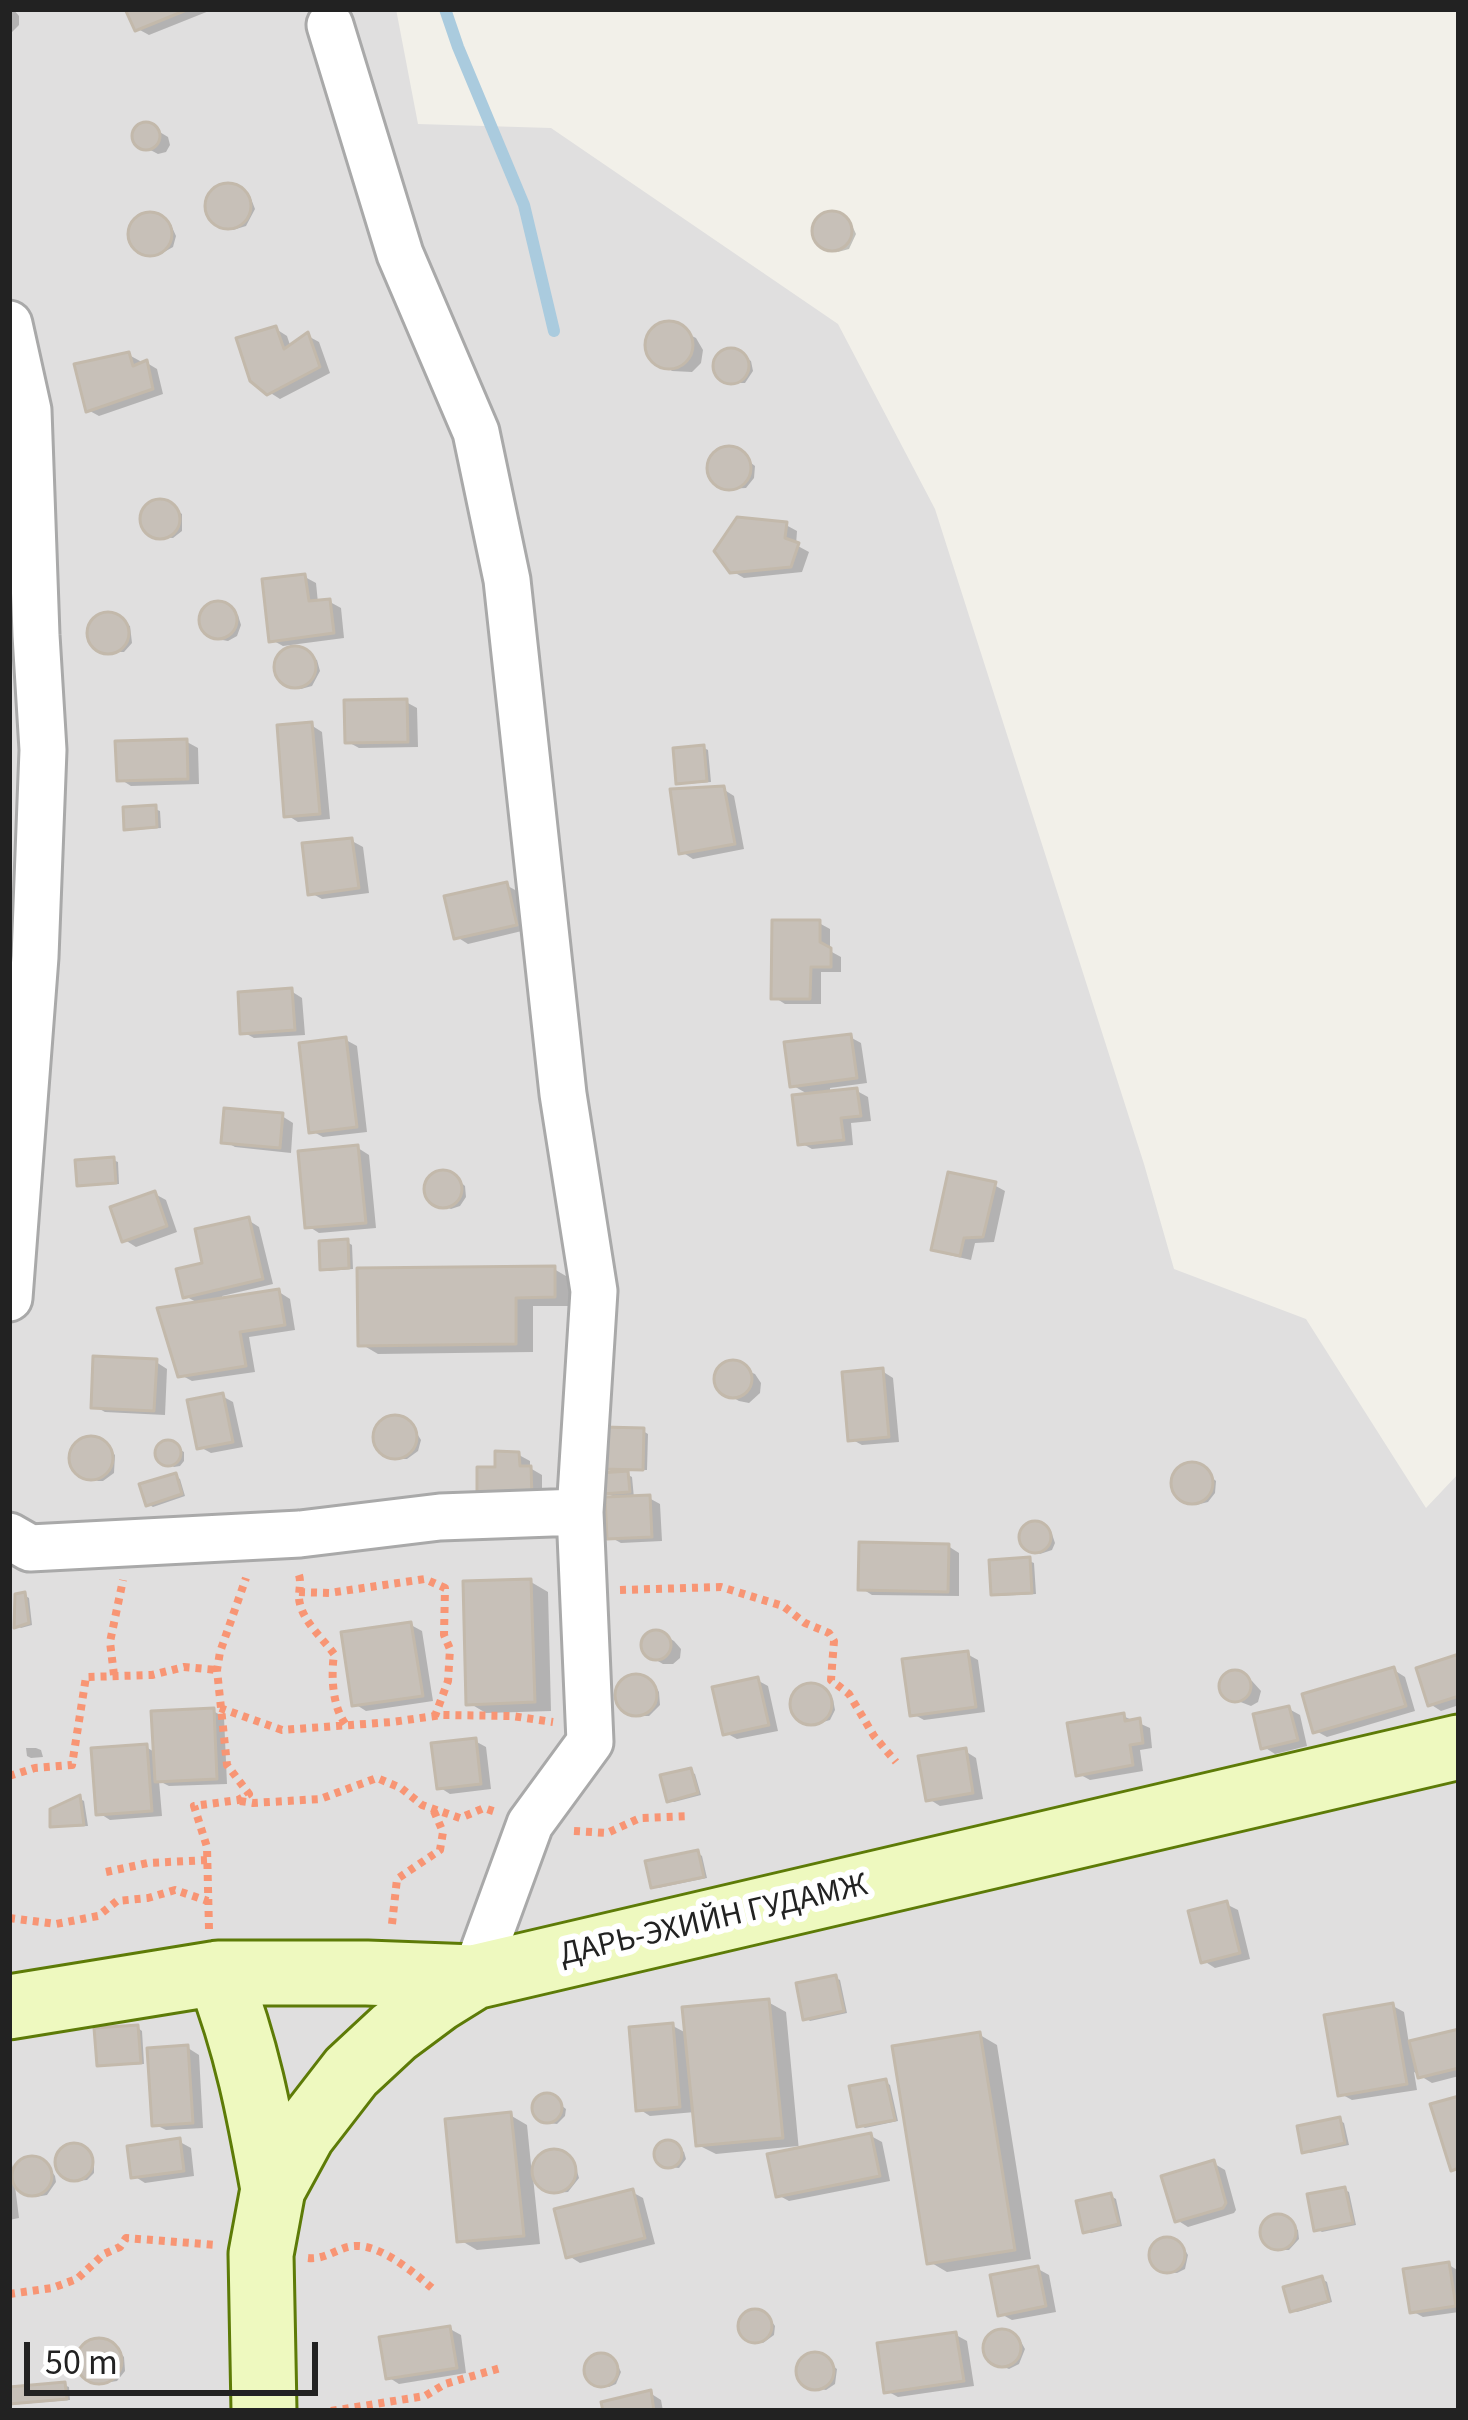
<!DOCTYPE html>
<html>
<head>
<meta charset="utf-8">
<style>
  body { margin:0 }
  #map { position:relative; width:1468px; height:2420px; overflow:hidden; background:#f2f0e9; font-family:"Source Sans 3",sans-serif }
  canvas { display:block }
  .frame { position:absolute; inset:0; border:12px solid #222; pointer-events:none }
  .scale { position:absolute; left:24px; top:2342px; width:294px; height:54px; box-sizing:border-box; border:6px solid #222; border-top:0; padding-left:15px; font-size:36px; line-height:42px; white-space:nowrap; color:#222; -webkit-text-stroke:9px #fff; paint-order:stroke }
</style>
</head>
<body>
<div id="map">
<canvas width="1468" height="2420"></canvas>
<div class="frame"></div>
<div class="scale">50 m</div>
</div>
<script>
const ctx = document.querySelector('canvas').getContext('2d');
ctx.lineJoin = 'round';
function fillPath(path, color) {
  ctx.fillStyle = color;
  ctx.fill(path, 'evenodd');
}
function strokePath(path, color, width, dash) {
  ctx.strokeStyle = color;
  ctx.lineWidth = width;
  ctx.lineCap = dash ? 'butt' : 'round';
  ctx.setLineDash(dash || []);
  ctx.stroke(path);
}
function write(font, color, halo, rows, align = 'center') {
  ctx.font = font + ' "Source Sans 3",sans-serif';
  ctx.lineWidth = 12;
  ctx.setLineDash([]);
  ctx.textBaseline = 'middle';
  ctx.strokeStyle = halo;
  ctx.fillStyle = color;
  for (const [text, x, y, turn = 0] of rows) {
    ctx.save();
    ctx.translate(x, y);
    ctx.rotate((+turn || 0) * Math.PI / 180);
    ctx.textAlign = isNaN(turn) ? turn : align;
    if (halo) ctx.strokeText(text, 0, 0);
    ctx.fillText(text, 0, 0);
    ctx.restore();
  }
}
fillPath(new Path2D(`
  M9,9H396L418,124L551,128L838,324L935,509L1144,1164L1174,1269L1306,1319L1426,1508L1459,1473V2411H9Z`), '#e0dfdf');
fillPath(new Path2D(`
  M9,9H13L19,16V25L12,32L9,31Z
  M129,9H208L209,11L149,35L138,29Z
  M148,125L168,137L170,145L166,152L158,154L137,143L136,135L140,127Z
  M232,186L250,196L255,209L246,226L233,230L221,225L211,216L208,203L219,188Z
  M146,215L165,220L171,225L176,236L173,247L157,256L140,250L132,240L135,222Z
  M833,215L851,223L856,234L849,249L838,252L818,240L815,230L819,221Z
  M670,325L696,338L703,350L701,363L692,372L672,371L651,355L649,341L657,329Z
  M276,329L287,336L291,348L308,336L319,342L330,373L280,399L269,392Z
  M737,351L751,361L753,371L745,383H730L718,372L717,363L721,354Z
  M129,355L140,361L141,366L147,363L157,369L163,394L99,416L88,410Z
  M734,450L755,466L754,478L746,488L728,489L712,477L710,465L716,454L721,451Z
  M157,502L167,503L182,514V531L173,538L156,537L144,523V513Z
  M786,525L797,531L796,545L809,552L802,572L744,578L732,571Z
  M305,577L316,583L318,603L330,602L341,608L344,638L283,646L272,640Z
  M213,605H223L238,615L241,625L237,636L228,641L217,639L203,628L202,617Z
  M102,616H113L130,626L132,643L124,652H107L91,634L93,623Z
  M289,650H300L317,660L320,671L312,686L301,689L280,676L277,665L283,654Z
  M406,702L417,708L418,747L359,748L348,742Z
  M311,725L322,732L330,819L298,822L287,815Z
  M187,742L198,748L199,784L131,786L120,779Z
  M704,748L708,750L711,782L683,784L679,782Z
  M723,789L734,796L744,849L693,859L682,852Z
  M155,809L160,811L161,828L131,830L127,828Z
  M352,841L363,847L369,893L322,899L311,893Z
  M506,885L517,891L526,930L468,944L457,937Z
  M819,923L830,929V951L841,957V972H821V1004H785L774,997Z
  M291,991L302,998L305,1035L254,1038L243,1032Z
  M850,1037L861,1043L867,1083L830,1088V1094L857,1091L868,1097L871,1121L851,1123L853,1145L812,1149L801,1143L811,1096L792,1085Z
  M346,1040L357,1046L367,1132L323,1137L312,1131Z
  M282,1116L293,1123L291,1153L235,1147L224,1141Z
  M358,1148L369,1155L376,1228L319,1233L308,1226Z
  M113,1160L118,1162L119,1184L85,1186L80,1184Z
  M436,1175H452L465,1186L466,1197L460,1206L451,1209L433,1202L427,1186Z
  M994,1185L1005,1191L994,1242L975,1243L971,1260L945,1254L934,1248Z
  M155,1194L166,1200L177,1232L136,1247L125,1240Z
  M248,1220L259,1227L273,1284L222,1296L223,1301L279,1292L290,1299L295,1330L249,1337L255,1372L192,1381L181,1375L200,1304L185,1296L206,1266Z
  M347,1242L352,1245L353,1269L328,1271L323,1268Z
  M554,1269L571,1279L572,1306H533V1352L378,1354L361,1344Z
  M156,1362L167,1369L165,1415L105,1412L94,1406Z
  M731,1364L755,1374L761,1383L760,1393L749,1403L739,1401L727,1394L718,1382L722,1368Z
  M882,1371L893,1378L899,1442L862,1445L851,1439Z
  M222,1396L233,1402L243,1447L211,1453L200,1447Z
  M392,1419L411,1424L421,1440L418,1451L407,1459H394L388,1455L376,1440L382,1424Z
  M643,1431L648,1434L647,1470H619L632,1477L634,1498H649L660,1504L662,1541L621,1543L610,1537L618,1499L605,1492L619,1475L605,1467Z
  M83,1441L102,1442L115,1455L114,1473L103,1481H98L79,1473L73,1462L74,1450Z
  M168,1443L184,1452V1461L180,1466L174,1467L159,1457V1450L162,1444Z
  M519,1455L530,1461V1468L542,1475V1501L498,1470Z
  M1197,1465L1216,1481L1215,1493L1208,1502L1196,1505L1179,1496L1174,1480L1179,1470Z
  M175,1476L180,1479L185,1496L153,1507L148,1504Z
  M1036,1524L1051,1531L1055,1543L1052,1550L1040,1554L1026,1546L1022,1538L1024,1530Z
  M948,1546L959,1553V1596L872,1595L861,1588Z
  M1029,1561L1034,1563L1036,1594L998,1596L994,1594Z
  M531,1582L548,1592L551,1711L486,1713L469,1703Z
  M24,1595L29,1598L32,1625L21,1628L17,1626Z
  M411,1625L422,1631L433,1701L366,1711L355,1704Z
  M652,1634H662L674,1641L681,1649L680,1658L673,1664H663L651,1657L645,1649V1639Z
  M967,1654L978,1660L985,1712L924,1720L913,1714Z
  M1459,1657V1705L1441,1711L1430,1704Z
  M1394,1670L1405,1677L1415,1711L1327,1737L1316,1731Z
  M1231,1674H1240L1252,1681L1261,1691L1258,1702L1251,1706L1230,1698L1224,1692L1225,1679Z
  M638,1678L656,1687L659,1692L660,1705L649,1716H637L619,1700V1689L626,1680Z
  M757,1680L768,1686L778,1731L737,1739L726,1733Z
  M813,1686L833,1699L835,1710L830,1720L813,1725L797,1715L794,1704L802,1689Z
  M1289,1709L1300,1715L1307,1746L1275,1754L1264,1747Z
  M213,1711L224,1717L227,1784L169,1786L159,1781L162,1816L110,1820L99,1813L146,1747L156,1753Z
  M1123,1716L1150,1728L1152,1748L1140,1750L1143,1771L1090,1780L1079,1774Z
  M475,1741L486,1747L491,1789L450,1794L439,1787Z
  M26,1748H36L41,1750L43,1757L31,1758L27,1756Z
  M965,1751L976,1758L983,1799L940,1806L929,1799Z
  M690,1771L695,1774L701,1795L674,1802L669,1800Z
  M80,1799L84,1801L88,1826L57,1827L53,1825Z
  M698,1853L702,1856L707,1878L658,1888L653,1886Z
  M1226,1904L1238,1910L1250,1959L1215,1968L1204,1961Z
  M836,1978L840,1980L847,2013L810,2021L806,2018Z
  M768,2002L786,2012L799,2151L871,2136L882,2142L890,2181L789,2201L778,2195L799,2151L798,2146L716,2154L698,2145L695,2112L650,2116L639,2109L673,2026L688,2034Z
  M1393,2006L1404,2012L1409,2044L1459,2032V2076L1432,2083L1414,2072L1417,2090L1352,2100L1341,2094Z
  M138,2028L142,2031L144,2064L104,2066L100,2064Z
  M980,2035L997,2045L1031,2259L947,2272L930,2262Z
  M188,2048L199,2055L203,2128L166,2130L154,2124Z
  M886,2082L890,2085L898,2121L865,2128L860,2125Z
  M543,2096L551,2097L566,2109L565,2116L557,2124L548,2123L537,2114L535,2105Z
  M510,2115L527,2125L532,2175L540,2158L556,2152L574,2161L579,2178L568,2192L555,2193L533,2177L540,2244L477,2250L460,2240Z
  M1339,2120L1344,2123L1349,2145L1310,2153L1305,2151Z
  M180,2142L191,2148L194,2176L145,2183L134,2176Z
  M672,2143L684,2152L686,2159L679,2168L668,2167L657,2158L658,2148L663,2144Z
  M74,2146L94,2158V2173L87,2180L77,2181L62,2172L58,2158L64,2149Z
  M30,2159L48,2166L55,2176L56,2182L47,2195L36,2197L15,2186L19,2218L9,2220V2162L12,2164L14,2176L20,2164Z
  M1213,2163L1225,2170L1236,2210L1234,2213L1188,2227L1177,2220Z
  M1345,2190L1349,2192L1356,2225L1322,2232L1317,2229Z
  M632,2192L643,2198L655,2244L580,2263L569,2256Z
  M1111,2196L1116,2199L1122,2226L1091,2233L1086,2231Z
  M1274,2218L1285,2219L1298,2230L1299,2239L1289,2250H1280L1264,2237L1265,2223Z
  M1168,2241L1183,2247L1188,2255L1185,2269L1177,2273L1166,2272L1154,2261L1156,2247Z
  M1449,2265L1459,2271V2312L1423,2317L1412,2311Z
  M1038,2269L1049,2275L1056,2312L1012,2320L1001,2314Z
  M1322,2279L1327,2282L1332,2302L1297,2312L1292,2310Z
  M756,2312L770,2319L775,2326L774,2335L763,2343L748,2338L742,2331L744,2318Z
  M450,2329L461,2335L466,2373L399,2384L388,2377Z
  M1004,2332L1020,2340L1025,2349L1019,2364L1009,2369L992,2362L986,2352L990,2337Z
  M956,2335L967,2341L974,2386L898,2397L887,2391Z
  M96,2341L115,2347L124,2357L125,2371L117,2381L98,2384L86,2376L79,2365L84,2347Z
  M818,2355L837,2369L835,2384L826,2390L809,2387L799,2373L800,2363L808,2356Z
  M602,2357L617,2364L621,2372L616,2384L609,2387L595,2383L587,2372L589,2363Z
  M64,2385L69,2387L70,2400L9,2405V2390Z
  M650,2393L661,2400L663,2411H607Z`), '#0003');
strokePath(new Path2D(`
  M445,9L458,47L524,205L554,331`), '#aacbde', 12);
const building = new Path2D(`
  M125,9H189L135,31Z
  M132 136a14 14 0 1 1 28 0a14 14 0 1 1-28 0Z
  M205 206a23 23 0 1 1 46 0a23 23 0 1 1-46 0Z
  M812 231a20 20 0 1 1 40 0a20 20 0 1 1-40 0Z
  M128 234a22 22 0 1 1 44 0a22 22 0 1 1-44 0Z
  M645 345a24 24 0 1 1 48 0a24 24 0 1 1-48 0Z
  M276,326L284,349L308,332L320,367L267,395L250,381L236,338Z
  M713 366a18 18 0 1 1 36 0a18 18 0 1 1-36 0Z
  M129,352L133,366L147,360L153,389L86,412L74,364Z
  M707 468a22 22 0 1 1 44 0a22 22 0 1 1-44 0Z
  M140 519a20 20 0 1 1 40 0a20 20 0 1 1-40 0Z
  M737,517L787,522L785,538L799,543L791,567L730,573L714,551Z
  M305,574L309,601L330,599L334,633L269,642L262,579Z
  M199 620a19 19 0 1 1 38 0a19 19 0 1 1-38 0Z
  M87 633a21 21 0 1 1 42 0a21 21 0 1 1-42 0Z
  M274 667a21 21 0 1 1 42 0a21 21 0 1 1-42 0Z
  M407,699L408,742L345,743L344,700Z
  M312,722L320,814L284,817L277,725Z
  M187,739L188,779L117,781L115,741Z
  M704,745L707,781L676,784L673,748Z
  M724,786L735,844L679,854L670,789Z
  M156,805L157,827L124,830L123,807Z
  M352,838L359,888L308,895L302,843Z
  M507,882L517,925L454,939L444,896Z
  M772,920H820V942L831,948V967H811L810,999H771Z
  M292,988L295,1030L240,1034L238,992Z
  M851,1034L857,1078L790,1087L784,1042Z
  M346,1037L357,1127L309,1133L299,1043Z
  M857,1088L861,1116L841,1118L844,1140L798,1145L792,1095Z
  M224,1108L283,1113L280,1148L221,1143Z
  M358,1145L366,1223L305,1228L298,1151Z
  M114,1157L116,1183L77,1186L75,1160Z
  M424 1189a19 19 0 1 1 38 0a19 19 0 1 1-38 0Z
  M948,1172L996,1182L983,1237L964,1238L960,1256L931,1250Z
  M155,1191L167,1226L122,1242L110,1207Z
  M249,1217L263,1279L183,1298L176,1269L202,1263L195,1229Z
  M348,1239L349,1268L320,1270L319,1241Z
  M555,1266V1297L516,1298V1344L358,1346L357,1268Z
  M279,1289L285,1325L240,1332L246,1366L178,1377L157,1308Z
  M93,1356L157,1359L154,1411L91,1408Z
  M714 1379a19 19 0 1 1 38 0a19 19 0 1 1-38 0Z
  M883,1368L889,1437L848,1441L842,1372Z
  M223,1393L233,1442L197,1449L187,1400Z
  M373 1437a22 22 0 1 1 44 0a22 22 0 1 1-44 0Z
  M603,1427L644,1428L643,1470L602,1469Z
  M69 1458a22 22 0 1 1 44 0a22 22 0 1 1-44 0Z
  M155 1453a13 13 0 1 1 26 0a13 13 0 1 1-26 0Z
  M495,1451L519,1452L520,1466H531L532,1497H477V1467H495Z
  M1171 1483a21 21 0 1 1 42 0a21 21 0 1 1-42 0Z
  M628,1471L630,1492L602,1494L600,1473Z
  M176,1473L182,1494L146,1506L139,1484Z
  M650,1495L652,1537L607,1539L605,1497Z
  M1019 1537a16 16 0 1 1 32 0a16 16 0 1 1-32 0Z
  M859,1542L949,1544L948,1592L858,1590Z
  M1030,1557L1032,1593L991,1595L989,1560Z
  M531,1579L535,1702L466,1705L463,1581Z
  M25,1592L29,1623L14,1628L15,1594Z
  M411,1622L423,1696L352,1706L341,1632Z
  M641 1645a15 15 0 1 1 30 0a15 15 0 1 1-30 0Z
  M968,1651L976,1707L910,1716L902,1659Z
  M1459,1654V1696L1428,1706L1416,1668Z
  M1394,1667L1406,1706L1313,1733L1302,1694Z
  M1219 1686a16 16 0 1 1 32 0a16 16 0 1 1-32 0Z
  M615 1695a21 21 0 1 1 42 0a21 21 0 1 1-42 0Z
  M758,1677L769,1725L723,1735L712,1687Z
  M790 1704a21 21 0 1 1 42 0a21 21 0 1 1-42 0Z
  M1289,1706L1298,1740L1261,1749L1253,1714Z
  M214,1708L217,1779L155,1782L151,1711Z
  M1124,1713L1125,1721L1140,1718L1143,1743L1130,1745L1133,1765L1076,1776L1067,1723Z
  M476,1738L481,1784L437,1789L431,1743Z
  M147,1744L152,1811L96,1815L91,1748Z
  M966,1748L973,1793L926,1801L918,1756Z
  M691,1768L698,1793L667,1802L660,1775Z
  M80,1795L84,1825L50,1827V1809Z
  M698,1850L704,1877L651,1888L645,1861Z
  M1227,1901L1240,1953L1201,1963L1188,1911Z
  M836,1975L844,2011L803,2020L796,1983Z
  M769,1999L783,2138L696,2146L682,2007Z
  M1393,2003L1407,2084L1338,2096L1324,2015Z
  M673,2023L680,2107L636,2111L629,2027Z
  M138,2025L141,2063L97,2066L94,2028Z
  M1459,2029V2068L1418,2078L1409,2041Z
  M980,2032L1015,2250L927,2264L892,2046Z
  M188,2045L193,2123L152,2126L147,2048Z
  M886,2079L895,2120L857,2127L849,2086Z
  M532 2108a15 15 0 1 1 30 0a15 15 0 1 1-30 0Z
  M1459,2096V2168L1451,2171L1430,2104Z
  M511,2112L524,2236L457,2242L445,2119Z
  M1340,2117L1345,2143L1302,2153L1297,2126Z
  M871,2133L880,2176L776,2197L767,2154Z
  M180,2138L184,2171L131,2178L127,2146Z
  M654 2154a14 14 0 1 1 28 0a14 14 0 1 1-28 0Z
  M55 2162a19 19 0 1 1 38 0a19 19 0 1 1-38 0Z
  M532 2171a22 22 0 1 1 44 0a22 22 0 1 1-44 0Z
  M12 2176a20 20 0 1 1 40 0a20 20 0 1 1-40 0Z
  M1214,2160L1226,2203L1223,2208L1175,2222L1161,2176Z
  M1345,2187L1353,2223L1314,2231L1307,2194Z
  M633,2189L645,2238L566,2258L554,2209Z
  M1111,2193L1119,2224L1083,2233L1076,2201Z
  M1260 2232a18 18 0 1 1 36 0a18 18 0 1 1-36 0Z
  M1149 2255a18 18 0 1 1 36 0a18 18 0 1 1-36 0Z
  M1449,2262L1456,2306L1410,2313L1403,2269Z
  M1038,2266L1046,2306L998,2316L990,2275Z
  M1322,2276L1329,2301L1290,2312L1283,2287Z
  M738 2326a17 17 0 1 1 34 0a17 17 0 1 1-34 0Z
  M450,2326L457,2368L386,2379L379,2337Z
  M983 2348a19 19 0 1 1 38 0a19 19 0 1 1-38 0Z
  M956,2332L964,2381L884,2393L877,2343Z
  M76 2361a23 23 0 1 1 46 0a23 23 0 1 1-46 0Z
  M796 2371a19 19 0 1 1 38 0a19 19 0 1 1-38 0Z
  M584 2370a17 17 0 1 1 34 0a17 17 0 1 1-34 0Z
  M65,2382L67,2399L9,2404V2387Z
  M651,2390L654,2411H603L601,2402Z`);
fillPath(building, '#c7c0b8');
strokePath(building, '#c3b9ab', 3);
const street = new Path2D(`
  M330,25L400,254L476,432L507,580L563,1094L594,1291L580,1512L590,1742L530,1824L474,1977
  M9,324L28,410L36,635L43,750L35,957L9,1298
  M9,1536L30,1548L300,1534L440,1517L580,1512`);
const secondary = new Path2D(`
  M218,1973C247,2047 259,2112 273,2189
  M9,2007L218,1973H367L474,1977
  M264,2411L261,2254L273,2189L303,2134L351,2072L394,2032L437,2000L474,1977L1459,1747`);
strokePath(street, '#a9a9a9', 51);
strokePath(secondary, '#5d7b07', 69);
strokePath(new Path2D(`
  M299,1575C302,1585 297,1594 300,1604C304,1622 323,1639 334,1654C331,1676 332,1708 347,1726
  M620,1590L721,1587L783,1606L805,1623L829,1633L834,1641L831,1680L849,1694L874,1736L896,1762
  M299,1592L329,1593L425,1579L445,1588L444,1635L450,1649L448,1681L435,1716
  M114,1675L110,1642L123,1580
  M220,1708L282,1730L392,1722L442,1715L512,1716L553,1722
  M9,1776L35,1768L72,1765L86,1677L152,1675L184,1667L217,1670
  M240,1801L253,1803L320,1799L377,1778L401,1788L422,1805L460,1818L484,1808L496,1812
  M574,1831L607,1833L640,1818L689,1816
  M106,1872L148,1863L208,1860
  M9,1918L56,1924L98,1916L117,1901L148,1898L175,1890L208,1901
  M392,1924L397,1879L440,1850L443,1832L433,1809
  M209,1929L207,1847L194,1806L238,1800L249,1794L227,1765L217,1670L220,1652L246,1578
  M308,2258C327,2260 339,2246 356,2246C381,2245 415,2273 433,2289
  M9,2294L52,2288L77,2279L104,2254L120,2247L126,2238L217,2245
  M331,2411L425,2396L445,2384L504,2367`), '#f89574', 8, [6, 6]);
strokePath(street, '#fff', 45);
strokePath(secondary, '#eef9bf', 63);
write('33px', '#222', '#fff', [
  ["ДАРЬ-ЭХИЙН ГУДАМЖ",714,1922,-13]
]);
</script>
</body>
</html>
